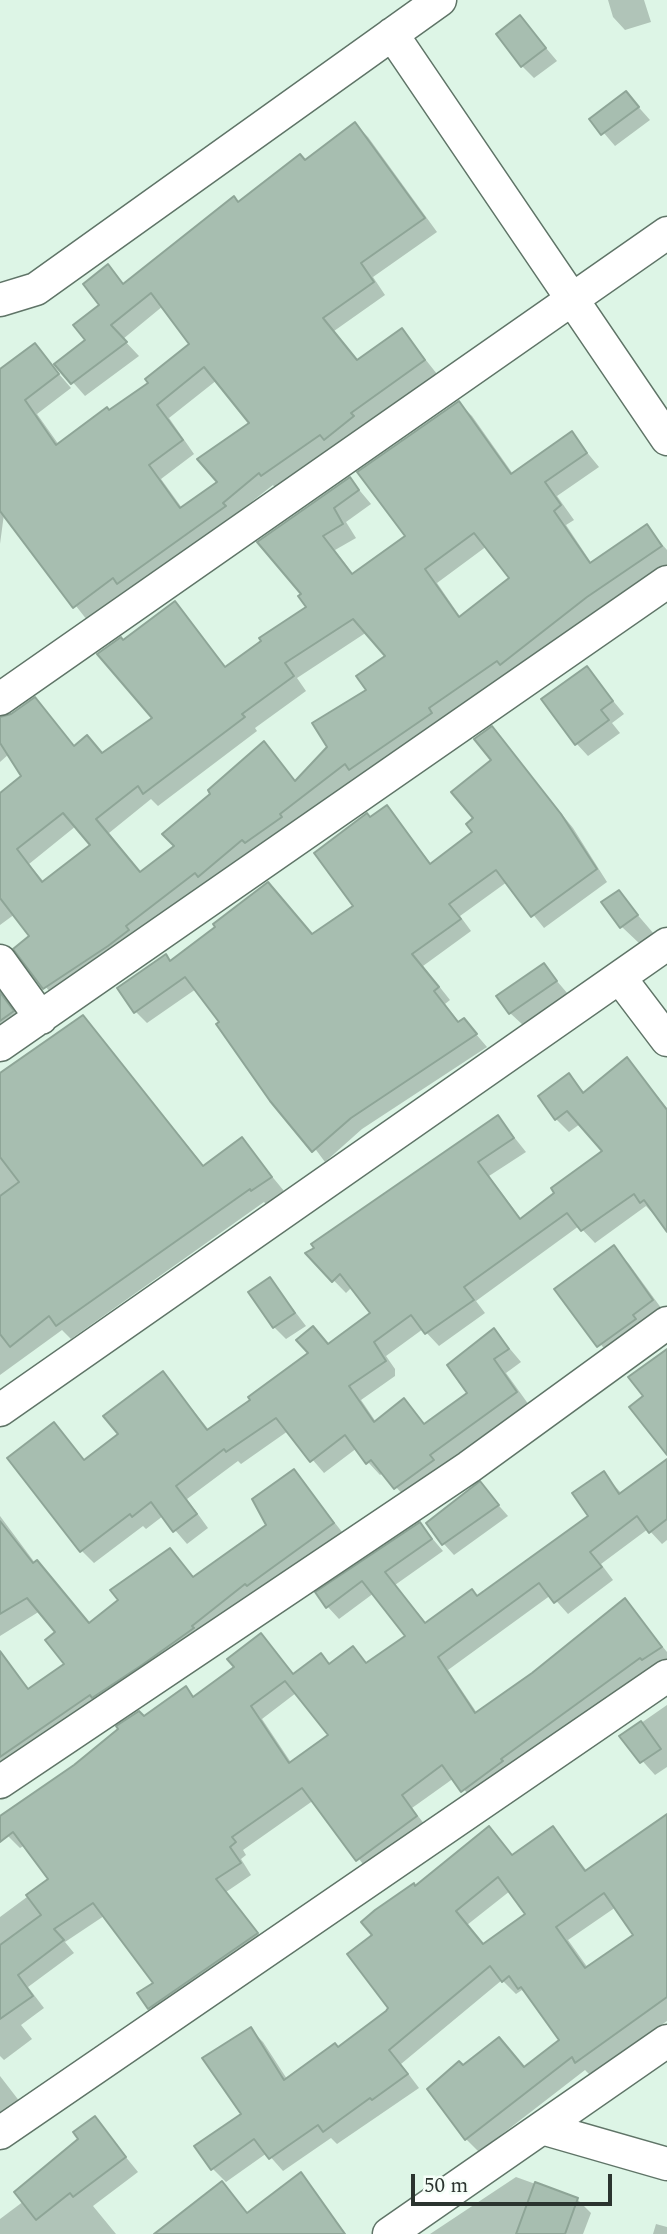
<!DOCTYPE html>
<style>
body{margin:0}
#map{position:relative;width:667px;height:2234px;overflow:hidden;background:#ddf5e6;font-family:Spectral,serif}
canvas{display:block}
.scale{position:absolute;left:411px;top:2174px;width:201px;height:32px;box-sizing:border-box;border:4px solid #2b342f;border-top:0;padding-left:9px;font-size:21px;line-height:24px;white-space:nowrap;color:#2b342f;-webkit-text-stroke:5px #f5fef8;paint-order:stroke}
</style>
<div id="map">
<canvas width="667" height="2234"></canvas>
<div class="scale">50 m</div>
</div>
<script>
const ctx = document.querySelector('canvas').getContext('2d');
ctx.lineJoin = 'round';
function fillPath(path, color) { ctx.fillStyle = color; ctx.fill(path, 'evenodd'); }
function stroke(path, color, width, dash) { ctx.strokeStyle = color; ctx.lineWidth = width; ctx.lineCap = dash ? 'butt' : 'round'; ctx.setLineDash(dash || []); ctx.stroke(path); }
fillPath(new Path2D(`
 M608 0H644L651 22 625 30 613 17Z
 M520 17 557 61 534 78 522 66Z
 M626 93 650 120 615 146 592 119Z
 M355 124 368 137 437 232 373 277 385 295 334 331 358 361 402 330 437 374 363 426 366 430 275 488 273 485 132 596 126 590 87 620 4 514 0 544V369L35 346 71 388 37 414 59 445 109 412 150 383 191 344 163 306 123 339 139 356 85 396 57 364 87 340 102 305 108 267 125 285ZM217 380 251 424 220 483 182 508 161 479 194 454 169 418Z
 M459 403 472 416 513 474 572 434 599 467 557 496 574 520 566 525 592 564 647 527 667 550V565L364 783 358 777 58 1002 15 949 32 937 15 914 0 925V796L24 777 9 754 0 762V718L11 716 35 699 75 747 103 754 155 719 123 642 175 604 227 668 309 607 303 594 260 542 350 479 371 504 346 522 356 538 335 550 354 575 407 536ZM487 546 511 579 461 618 437 583ZM367 632 388 657 329 748 296 782 264 743 213 794 176 846 141 873 109 833 151 799 158 806 257 731 255 728 306 691 297 678ZM76 826 92 846 44 882 29 864Z
 M586 668 624 714 612 723 620 733 588 756 576 743Z
 M492 728 573 828 607 882 544 928 507 882 460 916 471 931 423 966 450 1000 445 1004 460 1023 464 1020 487 1047 362 1129 325 1162 196 989 147 1023 135 1011 171 962 313 936 355 907 371 819 387 807 432 865 475 833V818L494 760Z
 M618 892 654 934 640 944 622 927Z
 M544 966 568 994 523 1025 510 1013Z
 M0 990 26 1026 0 1045Z
 M83 1017 205 1167 242 1140 284 1191 266 1204 264 1202 71 1339 62 1330 0 1375V1073Z
 M627 1059 667 1108V1229L646 1206 595 1243 579 1226 476 1301 485 1313 439 1346 423 1329 386 1356 395 1369V1376L361 1400 376 1422 403 1401 425 1425 470 1393 494 1330 521 1362 506 1373 529 1405 408 1500 383 1473 380 1475 368 1462 357 1448 324 1473 288 1431 241 1464 238 1461 187 1499 208 1528 187 1544 163 1516 146 1529 143 1526 94 1563 82 1551 54 1424 85 1461 121 1434 163 1373 209 1430 253 1401 310 1353 313 1328 329 1345 372 1313 352 1287 346 1293 308 1254 498 1117 526 1152 489 1176 522 1220 605 1152 580 1124 569 1132 556 1119 569 1075 585 1093Z
 M614 1248 629 1264 667 1316 615 1362 556 1289Z
 M270 1279 306 1326 286 1339 274 1327Z
 M667 1461V1540L662 1544 648 1529 601 1564 613 1580 568 1614 551 1595 448 1670 477 1713 533 1674 625 1600 667 1652V1663L475 1802 454 1778 412 1808 428 1829 369 1872 314 1800 243 1850 246 1855 241 1859 251 1875 226 1892 268 1946 162 2020 140 1994 156 1983 104 1916 65 1942 74 1953 28 1987 44 2008 21 2025 32 2039 4 2060 0 2056V1917L50 1880 25 1845 20 1848 8 1836 0 1824V1818L185 1689 195 1698 236 1668 261 1635 295 1675 321 1655 331 1665 353 1648 368 1664 407 1636 374 1593 339 1619 327 1606 420 1524 443 1551 395 1585 427 1624 478 1597 590 1516 603 1473 622 1494ZM296 1693 330 1735 292 1764 262 1719Z
 M294 1471 346 1537 0 1779V1673L10 1666 30 1690 66 1664 57 1632 40 1611 0 1636V1516L35 1563 50 1575 90 1624 120 1600 170 1551 195 1578 269 1525Z
 M480 1484 508 1516 454 1555 444 1544Z
 M667 1705V1767L655 1775 621 1737Z
 M667 1817V2021L590 2075 585 2070 479 2152 466 2139 464 2067 499 2039 526 2068 561 2040 533 2001 522 1990 516 1994 502 1980 401 2064 419 2088 337 2144 331 2138 283 2171 267 2153 226 2182 212 2168 243 2114 250 2029 263 2042 287 2079 338 2049 390 2008 374 1935 416 1888 489 1829 513 1856 553 1828 587 1871ZM510 1891 527 1915 484 1945 467 1925ZM616 1907 636 1935 588 1968 568 1940Z
 M0 2076 27 2111 0 2130Z
 M95 2119 138 2172 93 2206 116 2234H0V2219L24 2201 81 2139Z
 M301 2175 346 2234H158L222 2183 248 2215Z
 M516 2177 577 2199 591 2213 583 2234H430Z
 M656 2224 667 2227V2234H653Z`), '#0003');
const building = new Path2D(`
 M520 15 546 48 521 67 496 34Z
 M626 91 639 107 601 135 589 119Z
 M355 122 425 218 361 263 374 282 323 318 357 360 402 328 425 360 351 413 354 416 324 440 320 435 261 476 259 473 223 503 226 506 117 584 113 578 73 608 0 511V369L35 343 59 374 25 400 56 445 107 407 109 410 148 383 145 379 189 344 151 293 111 325 127 342 71 384 54 364 85 340 73 325 99 305 83 284 108 264 123 284 234 196 238 202 300 154 305 160ZM204 367 249 423 197 459 217 482 180 508 149 465 183 440 157 405Z
 M459 401 511 474 572 431 587 453 545 482 561 505 554 511 590 563 647 524 662 546 587 597 500 665 497 661 429 708 432 713 349 770 345 764 280 814 282 817 245 843 242 840 198 877 195 873 126 926 129 930 108 946 43 989 13 949 29 936 0 898V793L21 776 0 743V717L11 714 35 697 74 746 87 735 102 753 152 718 97 654 121 637 123 640 175 601 225 667 261 641 259 638 306 607 298 596 301 594 257 542 350 477 359 490 334 508 343 524 323 536 352 574 405 536 357 472ZM474 533 509 578 459 617 425 569ZM353 619 385 656 356 676 366 690 312 723 327 747 295 781 264 741 208 790 210 794 162 834 174 846 140 872 96 819 138 786 143 794 245 717 242 714 294 676 285 663ZM63 813 90 845 42 882 17 849Z
 M587 666 613 701 601 710 609 720 575 745 541 699Z
 M492 726 561 814 597 869 531 917 496 870 449 904 461 919 412 954 439 987 434 991 458 1022 464 1018 477 1034 351 1118 312 1152 270 1101 216 1024 219 1022 185 977 134 1013 117 988 166 954 170 961 215 927 213 924 268 882 312 934 353 906 314 853 367 813 370 817 387 805 430 864 472 832 466 824 473 818 451 792 491 760 474 739Z
 M619 890 638 915 620 928 601 902Z
 M544 963 557 981 509 1014 496 996Z
 M0 992 14 1011 0 1021Z
 M83 1015 203 1166 242 1137 272 1177 251 1191 250 1189 56 1326 49 1316 10 1347 0 1334V1196L19 1182 0 1157V1073Z
 M627 1057 667 1110V1232L644 1200 640 1203 634 1194 581 1231 567 1213 464 1287 474 1300 425 1334 411 1315 374 1342 386 1361 349 1386 374 1422 404 1398 424 1424 467 1393 447 1365 494 1328 509 1349 494 1359 517 1392 430 1455 434 1460 394 1489 371 1460 366 1464 345 1435 310 1462 276 1418 226 1452 224 1449 176 1486 197 1514 173 1532 151 1502 132 1517 130 1514 80 1552 7 1458 54 1422 84 1460 118 1434 103 1416 163 1371 207 1430 250 1400 248 1397 308 1353 296 1340 313 1326 328 1344 370 1313 340 1274 332 1282 305 1253 314 1248 311 1244 498 1115 514 1138 478 1162 520 1219 554 1193 551 1188 602 1151 567 1111 555 1120 538 1096 569 1073 583 1093Z
 M614 1245 653 1300 633 1315 636 1319 597 1347 554 1289Z
 M270 1277 295 1313 273 1328 248 1292Z
 M667 1349V1455L629 1407 643 1396 628 1377Z
 M667 1459V1519L649 1533 637 1516 590 1552 602 1567 554 1603 539 1583 438 1657 475 1713 532 1673 625 1598 662 1647 642 1660 640 1658 501 1759 503 1761 461 1792 442 1765 402 1795 417 1816 356 1861 302 1788 232 1837 236 1842 230 1847 241 1863 216 1879 258 1933 148 2009 137 1993 153 1983 93 1903 54 1929 64 1940 18 1975 33 1996 0 2019V1945L41 1915 26 1895 48 1879 13 1832 0 1842V1816L74 1765 118 1729 116 1726 139 1711 144 1716 186 1686 193 1697 234 1667 227 1659 261 1633 293 1674 321 1653 329 1664 353 1646 366 1663 405 1636 362 1581 326 1608 315 1592 420 1522 432 1539 385 1572 425 1623 472 1589 477 1596 588 1516 572 1493 604 1471 619 1494ZM285 1681 328 1735 289 1763 251 1706Z
 M294 1469 334 1523 247 1586 245 1584 192 1626 194 1628 142 1665 92 1698 90 1695 0 1757V1651L28 1689 64 1664 45 1640 55 1632 27 1598 0 1614V1521L33 1563 37 1560 89 1623 118 1600 110 1590 170 1548 193 1577 266 1525 252 1499Z
 M480 1481 499 1505 442 1545 426 1523Z
 M641 1721 661 1749 640 1763 619 1736Z
 M667 1814V1997L575 2063 572 2057 465 2140 427 2089 459 2061 463 2065 499 2037 524 2067 559 2040 521 1987 518 1989 509 1976 502 1982 490 1966 389 2050 408 2074 372 2100 370 2098 323 2132 318 2125 269 2159 254 2139 211 2170 194 2146 241 2114 202 2058 251 2027 284 2080 335 2043 338 2047 386 2011 388 2008 347 1954 372 1935 361 1922 375 1910 414 1883 415 1886 489 1826 512 1855 553 1826 585 1871ZM498 1877 525 1914 483 1944 456 1911ZM604 1893 633 1935 585 1968 556 1927Z
 M95 2116 126 2157 73 2197 70 2193 36 2220 14 2192 78 2139 73 2132Z
 M301 2172 345 2234H154L222 2181 247 2213Z
 M535 2182 578 2198 565 2234H516Z`);
fillPath(building, '#a7beb0');
stroke(building, '#8ea597', 2);
const minor = new Path2D(`
 M392 34 667 439
 M0 300 36 289 440 0
 M0 699 667 233
 M0 961 41 1018
 M620 978 667 1040
 M0 1045 667 582
 M0 1410 667 944
 M0 1782 469 1467 667 1323
 M542 2128 667 2164
 M0 2133 667 1676
 M389 2234 667 2041`);
stroke(minor, '#5f7467', 35);
stroke(minor, '#fff', 32);
</script>
